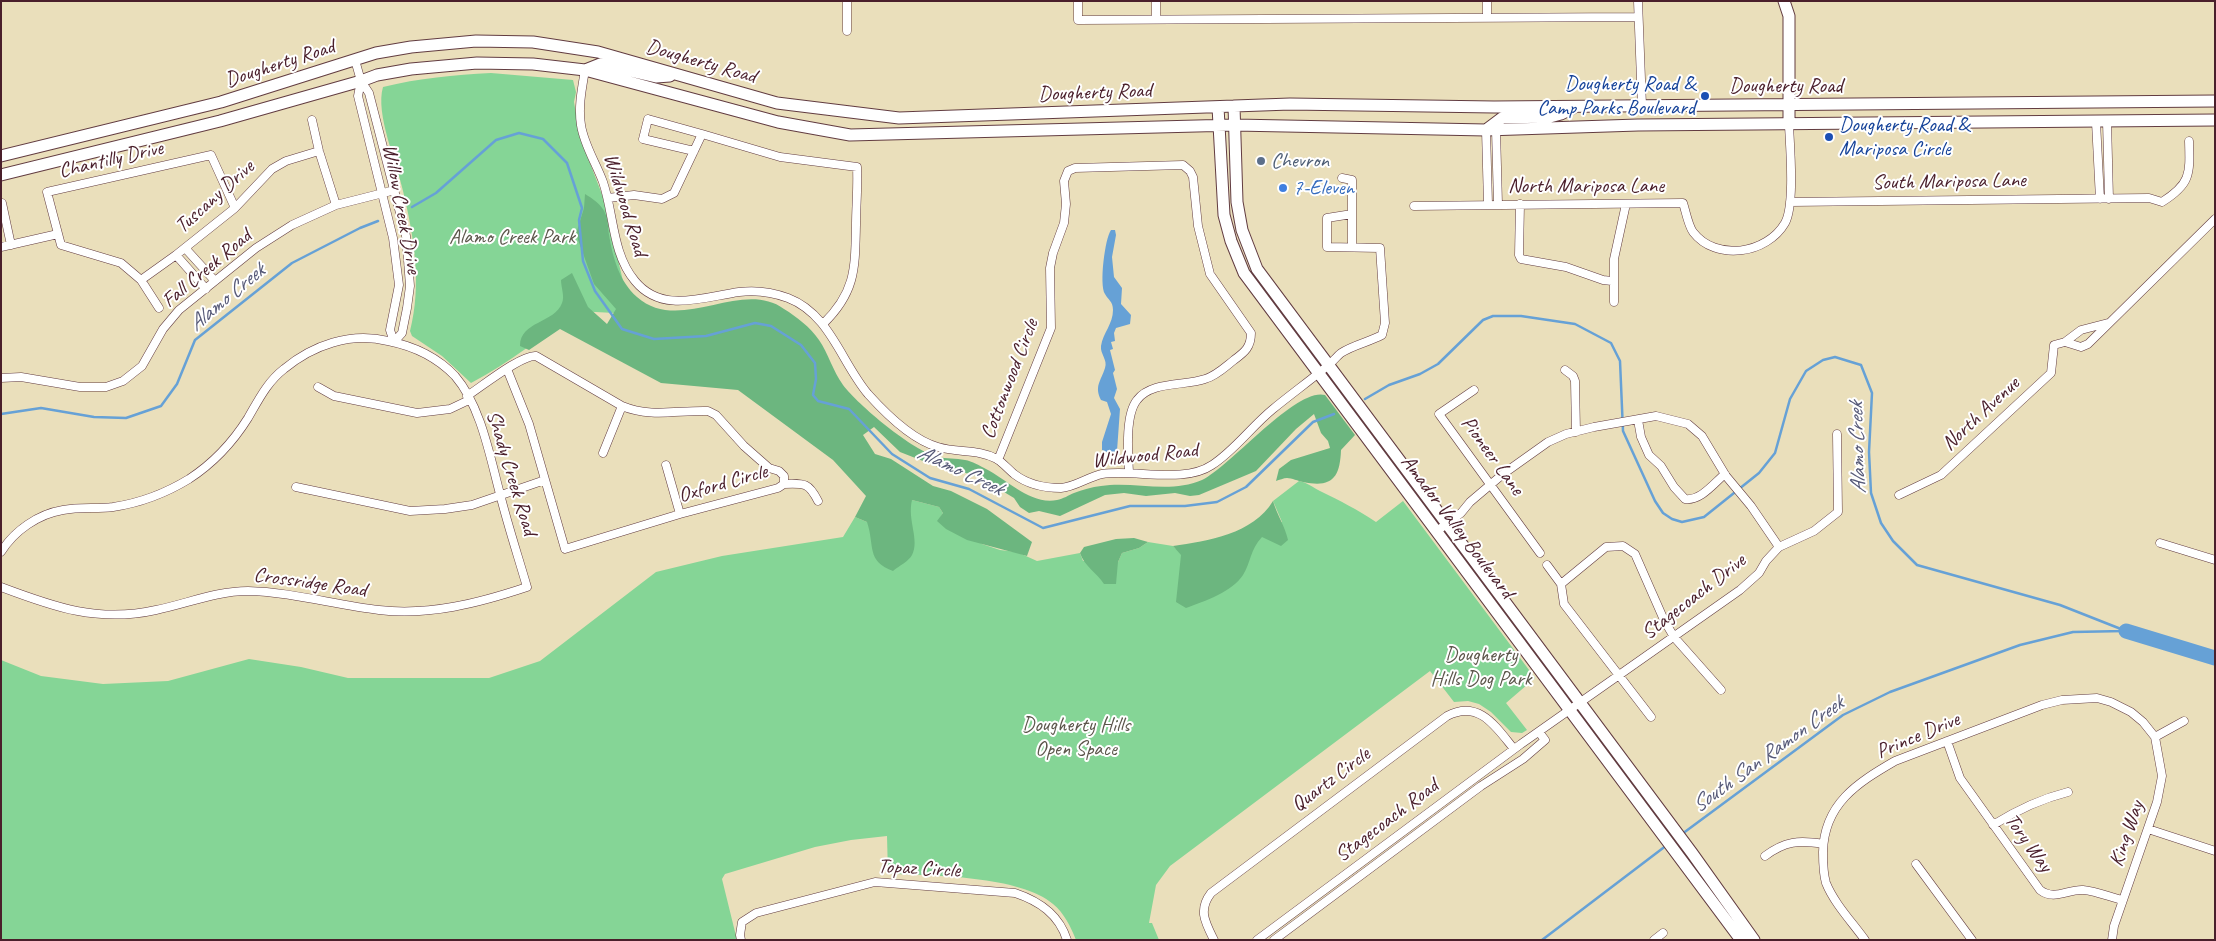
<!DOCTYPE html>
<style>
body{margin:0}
#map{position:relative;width:2216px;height:941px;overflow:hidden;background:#eadfbb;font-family:Caveat,sans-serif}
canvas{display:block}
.frame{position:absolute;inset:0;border:2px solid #4a1f2b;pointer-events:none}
</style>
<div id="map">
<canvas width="2216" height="941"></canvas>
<div class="frame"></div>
</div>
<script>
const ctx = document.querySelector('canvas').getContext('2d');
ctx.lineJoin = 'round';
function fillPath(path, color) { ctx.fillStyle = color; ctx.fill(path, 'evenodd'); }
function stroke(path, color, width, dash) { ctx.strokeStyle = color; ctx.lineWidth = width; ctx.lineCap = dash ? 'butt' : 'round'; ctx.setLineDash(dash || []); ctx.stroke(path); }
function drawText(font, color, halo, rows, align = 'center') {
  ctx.font = font + ' Caveat,sans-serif'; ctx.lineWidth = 4; ctx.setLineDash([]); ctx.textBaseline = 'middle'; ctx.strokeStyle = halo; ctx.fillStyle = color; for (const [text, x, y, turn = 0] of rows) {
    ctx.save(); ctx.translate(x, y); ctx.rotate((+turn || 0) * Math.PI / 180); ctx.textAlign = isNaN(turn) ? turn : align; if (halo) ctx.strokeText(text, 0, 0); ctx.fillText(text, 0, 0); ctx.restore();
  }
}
fillPath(new Path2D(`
 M491 73 573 80 576 92 574 102 580 137 603 197 623 281 634 314 576 311C542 337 509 363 471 383L442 356 412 336 410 331C422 285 414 236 403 191 397 163 375 114 383 87 419 78 454 75 491 73Z
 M1299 481C1308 483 1312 487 1320 491 1341 501 1356 509 1376 522L1403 501 1535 678 1506 703 1527 730 1522 733 1511 732 1491 712 1479 704 1468 701 1454 702 1430 671 1170 866 1156 885 1149 923H1152L1159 940H1076C1071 927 1064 913 1053 904 1021 876 931 875 888 874L887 836 851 840 815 847 725 874 722 879 737 940H1V660L41 676 103 684 168 681 249 659 301 667 348 678H489L540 661 656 572 722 556 843 537 855 517 867 522 912 500 939 507 943 513 940 518 982 544 1000 550 1017 552 1037 561 1080 553 1083 561 1118 562 1122 553 1139 548 1148 542 1173 546 1176 549 1282 522 1273 501Z`), '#85d596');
fillPath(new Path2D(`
 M585 194C592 198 602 205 605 213 608 219 608 228 609 235 613 258 619 281 637 297 680 335 741 278 784 309 797 317 810 327 819 340 828 353 833 371 843 385 858 405 913 451 938 457 946 459 956 458 965 460 972 461 980 466 986 469 1008 480 1030 505 1057 500 1063 499 1069 495 1074 493 1082 490 1092 487 1101 486 1134 481 1170 494 1202 480 1231 466 1296 387 1325 395L1355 435 1341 450C1340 478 1332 488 1303 482 1298 481 1292 478 1287 478 1284 478 1279 480 1276 481L1279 469 1291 460 1330 448 1328 441 1321 433 1314 414 1296 429 1256 471 1199 495 1190 496 1175 493 1146 496 1124 493 1105 495 1060 516 1039 511 1029 513 1020 507 1014 498 979 477 959 471 946 470 900 452 874 427 863 435 875 454 891 459 933 486 951 491 987 509 1032 542 1027 556 967 540 946 529 937 521 943 513 939 507 912 500C907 520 920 540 912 555 909 561 899 566 893 571 866 561 875 546 867 522L855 517 866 496 833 460 738 390 661 383 560 329 529 350 520 346C520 321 555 323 562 303 565 297 561 287 561 280L572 273 588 307 607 324 616 309 594 284 576 234 584 208Z
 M1273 501C1277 515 1285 526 1288 540L1281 546 1262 537C1250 550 1251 562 1243 575 1232 592 1205 601 1186 608L1176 602 1181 555 1173 546C1208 541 1253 534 1273 501Z
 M1134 538 1148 542 1139 548 1122 553 1118 562 1116 584H1104C1097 573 1084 566 1080 553L1084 547 1116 539Z`), '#6cb67f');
fillPath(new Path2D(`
 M1111 230H1115L1116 235 1112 257 1114 277 1122 288 1121 304 1131 315 1130 324 1116 328 1114 333 1115 341 1111 342 1113 349 1110 350 1115 370 1113 373 1117 389 1114 398 1120 409 1117 451 1109 453 1102 450V442L1111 414 1107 402 1101 400C1094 386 1101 381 1105 368 1108 360 1100 354 1101 346 1103 333 1113 324 1113 310 1113 301 1108 300 1105 294 1099 285 1105 238 1111 230Z`), '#66a1d6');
stroke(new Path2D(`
 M412 207 436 193 496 140 519 133 543 139 567 163 582 208 579 220 583 261 595 291 622 329 654 339 706 336 755 323 771 326 801 345 815 363 816 379 813 395 818 401 849 409 892 454 930 478 969 489 1043 528 1130 506H1185L1217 502 1246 487 1313 422 1334 414
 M1365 399 1389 385 1420 374 1438 364 1483 320 1493 316H1521L1575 324 1611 343 1620 361 1623 431 1655 501 1663 513 1672 519 1682 522 1704 517 1759 473 1775 453 1790 399 1806 371 1823 360 1835 357 1861 365 1872 393 1869 452 1871 493 1881 523 1893 541 1917 565 2060 605 2126 631
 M1 414 41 408 94 417 126 418 161 406 177 384 195 340 292 263 360 228 378 221
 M1682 834 1843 715 1890 692 2020 645 2073 632 2124 631
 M1542 940 1667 845`), '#66a1d6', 2.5);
stroke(new Path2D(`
 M2126 631 2215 658`), '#66a1d6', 15);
const street = new Path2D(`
 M1078 1V20L1638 17
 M1156 1V19
 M1487 1V18
 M1638 1 1642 106
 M847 31V1
 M355 60 361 81 369 93 406 236 408 260 410 286 407 308 402 333 394 342 390 330 399 285 393 238 358 96 361 81
 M585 70C582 88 578 107 581 125 584 145 596 163 603 182 614 214 612 254 635 281 662 314 703 297 739 292 755 290 772 292 788 298 830 314 841 362 868 394 886 414 912 440 938 447 958 453 979 449 997 459 1003 463 1008 469 1014 474 1027 484 1044 488 1061 488 1075 487 1088 477 1102 474 1135 469 1184 484 1212 465 1234 451 1252 426 1273 409 1290 395 1308 382 1325 368 1331 364 1336 357 1341 353 1353 345 1369 342 1382 335L1385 323 1380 248 1327 247V218L1352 214
 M312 120 319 151 336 205
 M2107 121 2109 199
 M2096 122 2100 199
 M1486 130 1488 204
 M1496 130 1498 204
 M694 151 643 139 648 119 702 134
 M1342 178 1352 180V246
 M608 198 634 195 662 199 674 193 702 134 780 157 857 167C858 187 856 206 856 225 855 268 856 292 823 324
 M1790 202 2149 198 2162 202C2191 184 2190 174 2189 141
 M2 203 11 245
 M1520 204 1519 255 1521 259 1566 267 1603 280 1612 281
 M1414 206 1683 203C1686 212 1688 225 1693 232 1716 262 1767 254 1785 223 1795 205 1790 147 1789 125
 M1 247 58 234
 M185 248 215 281
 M176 255 206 289
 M141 280 176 255 235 208 272 169 286 161 319 151
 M1614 302V259L1626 204
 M159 308 141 280 121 263 61 245 47 192 211 155 235 208
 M2065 342 2081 347 2088 344 2215 219
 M1565 370 1573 376 1575 381 1576 432
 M1 378 21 377 80 387H106L123 381 142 366 163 329 179 310 256 248 292 225 336 205 395 190
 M318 387 334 396 417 413 450 409 469 400
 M1474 390 1439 414 1540 553
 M467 396C481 387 522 354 536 356L622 406C651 418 678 410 708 411L716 415 744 446 769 468 779 471 784 476V484L778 488 680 514 565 549 529 424 507 369
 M1638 420 1641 437 1649 455 1661 466 1674 487 1685 499C1701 501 1714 483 1725 474
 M603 453 622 406
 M998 460 1051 328 1050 268 1053 253 1064 223 1066 204 1064 181 1068 171 1075 168 1183 165 1190 171 1193 177 1198 226 1210 274 1251 333C1251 347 1245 352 1234 360 1225 367 1216 376 1205 379 1185 386 1151 381 1137 400 1125 415 1128 453 1129 472
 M666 465 680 514
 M784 484C805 483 809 483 818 501
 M296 487 410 511 445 509 472 505 545 480
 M1899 495 1941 475 2051 373 2054 345 2065 342 2081 330 2108 323
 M1437 531 1461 513 1470 502 1503 474 1548 442 1566 434 1594 427 1656 416 1688 424 1702 436 1726 476 1751 506 1779 547
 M2160 543 2215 560
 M1 552C14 531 38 514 63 510 80 507 97 509 113 507 140 503 166 493 189 479 212 464 233 442 248 418 258 401 267 382 284 369 313 345 350 332 388 341 413 346 437 357 455 376 481 406 490 457 500 494 508 526 518 556 527 587 479 603 429 616 379 610 335 605 292 592 248 591 216 591 186 604 156 610 98 623 54 607 1 587
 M1547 565 1561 584
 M1651 717 1564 604 1561 584 1606 547 1623 546 1635 554 1664 620 1674 637 1721 690
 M2155 737 2184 721
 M1947 741 1960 778 2040 890C2054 901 2068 889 2083 890 2096 891 2110 897 2122 900
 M1993 825C2017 810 2040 799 2068 792
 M2148 829 2215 851
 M1765 856C1785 841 1799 840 1823 844
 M1916 864 1972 940
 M741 940 740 935 742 922 756 913 875 882 1015 893C1039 901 1059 914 1067 940
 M1214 940C1205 922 1198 910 1211 893L1447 716C1479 699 1496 727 1514 749
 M1257 940 1521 744 1740 590 1759 573 1766 561 1779 547 1814 531 1838 512 1837 434
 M1274 940 1481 786 1523 759 1545 740 1539 732
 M1654 940 1663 933
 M1865 940C1852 922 1834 903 1826 883 1823 873 1823 862 1823 852 1824 804 1857 783 1895 761L2042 705 2062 700 2097 698 2111 702 2131 712 2143 722 2155 737 2162 776 2157 802 2114 926 2112 940`);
const secondary = new Path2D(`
 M1784 1 1789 16V125
 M585 70 600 64 656 77 670 76
 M1234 106 1237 202 1242 230 1257 269 1692 853 1754 940
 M1218 107 1224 215 1231 241 1244 273 1741 940
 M1486 130 1502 118 1550 117 1561 114 1573 108
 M1 156 221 102 376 53 411 47 476 41 533 42 598 52 777 103 899 118 1290 104 1494 107 2215 101
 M1 175 220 121 361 81 377 75 411 69 477 63 533 64 585 70 778 122 850 135 1235 125 1486 130 1638 125 2215 120`);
stroke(street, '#623c41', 9);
stroke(secondary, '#623c41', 13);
stroke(street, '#fff', 8);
stroke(secondary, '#fff', 11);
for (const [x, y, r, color] of [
 [1705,96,5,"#1a4fb4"],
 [1829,137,5,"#1a4fb4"],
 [1261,161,5,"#5c6f8a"],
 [1283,188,5,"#3f7fe0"]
]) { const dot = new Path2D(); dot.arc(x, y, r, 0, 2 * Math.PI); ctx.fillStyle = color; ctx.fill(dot); stroke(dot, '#fff', 2); }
drawText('21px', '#4a1f2b', '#fff', [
 ["Dougherty Road",701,62,16],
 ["Dougherty Road",280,64,-18],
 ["Dougherty Road",1786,86],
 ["Dougherty Road",1095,93,-2],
 ["Chantilly Drive",111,160,-13],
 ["South Mariposa Lane",1949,182,-1],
 ["North Mariposa Lane",1586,186],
 ["Tuscany Drive",215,197,-42],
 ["Wildwood Road",625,205,73],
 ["Willow Creek Drive",401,209,79],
 ["Fall Creek Road",207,269,-40],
 ["Cottonwood Circle",1010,379,-69],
 ["North Avenue",1981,414,-43],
 ["Wildwood Road",1145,456,-6],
 ["Pioneer Lane",1492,456,54],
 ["Shady Creek Road",511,473,73],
 ["Oxford Circle",723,484,-16],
 ["Amador Valley Boulevard",1457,527,53],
 ["Crossridge Road",310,583,8],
 ["Stagecoach Drive",1694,597,-38],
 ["Prince Drive",1918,736,-23],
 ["Quartz Circle",1331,780,-37],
 ["Stagecoach Road",1387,821,-37],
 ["King Way",2127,834,-71],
 ["Tory Way",2028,843,54],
 ["Topaz Circle",919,869,3]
]);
drawText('21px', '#164399', '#fff', [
 ["Dougherty Road &",1695,84],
 ["Camp Parks Boulevard",1695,108],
 ["Dougherty Road &",1839,125,"left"],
 ["Mariposa Circle",1839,149,"left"]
], 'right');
drawText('21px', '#4e5e75', '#fff', [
 ["Chevron",1271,161]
], 'left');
drawText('21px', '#366cbe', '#fff', [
 ["7-Eleven",1293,188]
], 'left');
drawText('21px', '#5c564b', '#fff', [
 ["Alamo Creek Park",512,237],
 ["Dougherty",1481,655],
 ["Hills Dog Park",1481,679],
 ["Dougherty Hills",1076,725],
 ["Open Space",1076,749]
]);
drawText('italic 22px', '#575a78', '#fff', [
 ["Alamo Creek",227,298,-40],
 ["Alamo Creek",1858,448,-92],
 ["Alamo Creek",960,471,25],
 ["South San Ramon Creek",1768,755,-36]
]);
</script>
